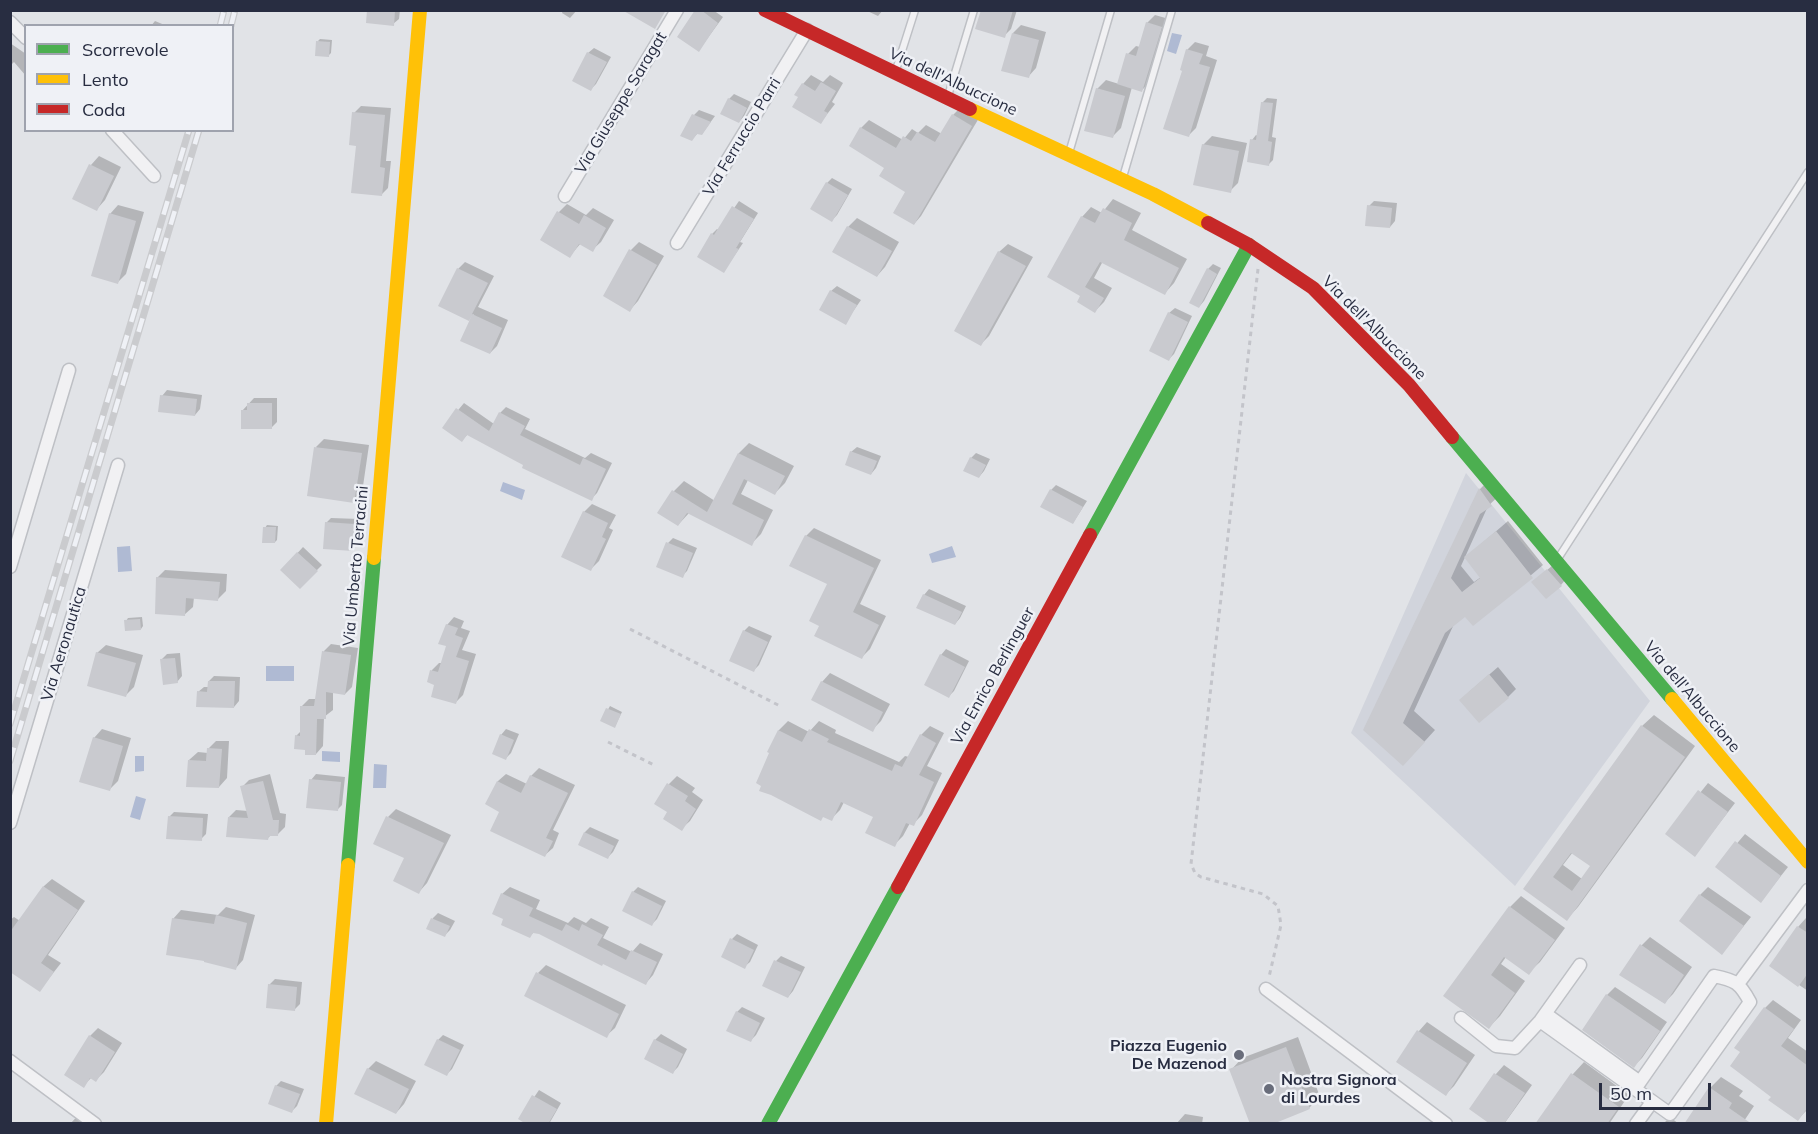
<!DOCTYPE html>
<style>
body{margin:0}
#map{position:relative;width:1818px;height:1134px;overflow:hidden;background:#e1e3e7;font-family:Mulish,sans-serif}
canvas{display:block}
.frame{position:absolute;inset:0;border:12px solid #282d41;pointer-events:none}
.legend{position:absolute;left:24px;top:24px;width:210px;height:108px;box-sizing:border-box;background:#eff1f6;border:2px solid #9fa3ae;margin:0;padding:8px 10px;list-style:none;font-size:18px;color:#282d41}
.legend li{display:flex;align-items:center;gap:12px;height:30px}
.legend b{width:30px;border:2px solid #9fa3ae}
.scale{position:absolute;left:1599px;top:1083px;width:112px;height:27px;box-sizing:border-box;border:3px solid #282d41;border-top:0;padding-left:8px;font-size:18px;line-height:21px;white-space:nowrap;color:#282d41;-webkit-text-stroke:4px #eff1f6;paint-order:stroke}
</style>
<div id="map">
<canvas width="1818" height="1134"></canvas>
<div class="frame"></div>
<ul class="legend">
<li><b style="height:8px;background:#4caf50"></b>Scorrevole</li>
<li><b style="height:8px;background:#ffc107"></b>Lento</li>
<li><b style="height:8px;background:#c62828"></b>Coda</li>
</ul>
<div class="scale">50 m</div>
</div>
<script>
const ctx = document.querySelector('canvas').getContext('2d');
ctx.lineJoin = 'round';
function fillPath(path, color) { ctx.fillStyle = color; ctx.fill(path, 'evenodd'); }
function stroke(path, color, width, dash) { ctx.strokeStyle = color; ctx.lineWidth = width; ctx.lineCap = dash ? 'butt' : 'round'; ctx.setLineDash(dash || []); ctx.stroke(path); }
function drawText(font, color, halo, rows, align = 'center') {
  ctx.font = font + ' Mulish,sans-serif'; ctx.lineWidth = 5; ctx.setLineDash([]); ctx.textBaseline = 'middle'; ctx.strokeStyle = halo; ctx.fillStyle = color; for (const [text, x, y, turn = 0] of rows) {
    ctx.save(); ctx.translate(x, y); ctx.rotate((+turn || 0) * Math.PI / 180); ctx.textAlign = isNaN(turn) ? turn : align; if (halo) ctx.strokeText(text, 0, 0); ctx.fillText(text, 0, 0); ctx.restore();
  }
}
fillPath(new Path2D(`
 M1466 473 1650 701 1515 886 1351 733Z`), '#d1d4dc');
fillPath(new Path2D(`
 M1172 33 1182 35 1176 54 1167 51Z
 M503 482 525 490 522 500 500 491Z
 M130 546 132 571 118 572 117 547Z
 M952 546 956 557 932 563 929 554Z
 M266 666H294V681H266Z
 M322 751 340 752V762L322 761Z
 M135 756H144V771L135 772Z
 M374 764 387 765 386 788H373Z
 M136 796 146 799 140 820 130 817Z`), '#afbad3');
fillPath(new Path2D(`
 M369 10H400L399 19 393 24Z
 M563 10H577L570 18 562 13Z
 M697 10H713L723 17 699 50Z
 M865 10H883L878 16Z
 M985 10H1017L1011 29 1004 36Z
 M1155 15 1169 19 1150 82 1142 90 1132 87 1121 128 1112 137 1097 89 1106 80 1119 84 1128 54 1136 46 1140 47 1147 23Z
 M155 21 167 26H151Z
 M1021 25 1046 32 1036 68 1028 77 1013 33Z
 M320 39 332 40 331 53 329 55 318 41Z
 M1195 42 1209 46 1206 56 1217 60 1196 128 1189 135 1184 70 1187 50Z
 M10 43 26 54V76L14 62 10 66Z
 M594 48 611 57 596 84 591 89 588 53Z
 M811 75 823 82 830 75 843 83 832 102 835 104 821 122 800 97 803 84Z
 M734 94 751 102 744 116 739 122 729 99Z
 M1267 98 1277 99 1272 137 1276 138 1273 160 1269 164 1252 140 1256 135 1258 136 1262 103Z
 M361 106 391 108 386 161H391L388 188 381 195 357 145 354 113Z
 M961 107 979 118 921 216 914 224 907 192 886 167 851 146 861 128 869 120 903 140 912 129 918 133 926 125 942 134 953 115Z
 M699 110 715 116 702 134H697L692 139 694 115Z
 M1212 136 1247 143 1238 183 1230 191 1203 145Z
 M99 156 121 167 105 200 97 209 74 198 91 165Z
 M832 178 852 189 837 215 832 220 827 183Z
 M1113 199 1141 213 1132 230 1187 259 1174 283 1165 293 1103 261 1094 278 1112 288 1104 302 1095 311 1082 296V217L1091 207 1102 213Z
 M739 201 758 213 740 242 743 243 724 271 712 234 717 229 719 230Z
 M1374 201 1397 203 1395 221 1390 227 1369 206Z
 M567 204 586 215 593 208 614 220 601 242 592 250 581 243 570 256 542 240 559 212Z
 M118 205 144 212 126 274 118 282 110 214Z
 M857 218 899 242 885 267 877 276 834 252 848 227Z
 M639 242 664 256 638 301 630 310 631 250Z
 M1008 244 1033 257 989 336 981 344 999 252Z
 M465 262 494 276 478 307 508 320 497 346 490 353 462 340 474 314 468 319 440 305 458 269Z
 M1213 264 1221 268 1204 301 1199 307 1208 269Z
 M837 286 861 300 845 323 831 291Z
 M1175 308 1192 316 1174 354 1169 359V313Z
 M167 390 202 395 200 409 195 415 162 396Z
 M254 398H277V422L271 428 242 411Z
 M464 403 494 424 500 413 506 407 530 419 525 429 585 458 591 453 612 463 597 493 591 499 468 434 462 440 444 427Z
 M324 439 369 445 362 493 354 501 316 447Z
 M749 443 794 466 785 483 775 493 748 480 741 494 773 510 761 534 751 544 689 513 678 525 674 491 684 481 715 501 739 453Z
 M857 447 881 456 876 468 871 474 851 452Z
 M976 453 990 459 984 471 979 477 971 458Z
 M1491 478 1502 493 1488 506 1461 566 1474 582 1481 577 1466 557 1508 521 1543 565 1473 624 1465 615 1454 624 1414 711 1435 730 1414 753 1365 730 1480 489Z
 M1056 485 1087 501 1073 523 1051 490Z
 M592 504 616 515 609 528 613 530 599 561 591 569 584 512Z
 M331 518 359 519 357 544 352 549 326 523Z
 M267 525 278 526 277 540 275 542 265 528Z
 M814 528 881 560 860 604 886 616 870 649 862 657 821 625 829 584 806 536Z
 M673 538 697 548 687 571 682 576 668 543Z
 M303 547 322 565 300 587 282 570Z
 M1553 565 1566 579 1561 585 1539 577Z
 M165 570 227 574 226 591 218 599 194 597 193 607 184 615 157 578Z
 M929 589 966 606 960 618 955 624 924 595Z
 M142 617 143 626 141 629 126 621 128 618Z
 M454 617 464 621 461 628 470 631 462 650 476 654 463 695 456 702 436 684 428 681 432 670 439 663H442L447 645V625Z
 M749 626 772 636 759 665 754 670 744 631Z
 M331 644 358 648 352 687 345 694 333 692V710L324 717 323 746 316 754 306 748 296 736 301 731V707L309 699H316L324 651Z
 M106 645 143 655 134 687 126 695 97 653Z
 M946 649 969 661 954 691 949 696 941 655Z
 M180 653 182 676 177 682 161 660 167 654Z
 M1498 667 1516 689 1508 697 1469 692Z
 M830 673 890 704 881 721 872 730 822 682Z
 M214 676 240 677 239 701 234 707 198 692 204 687H209V681Z
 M610 706 622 712 615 726 602 720Z
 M1654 715 1695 746 1578 907 1567 919 1525 889 1642 726ZM1573 852 1592 866 1582 879 1563 865Z
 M788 721 809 732 819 721 836 730 835 733 899 762 905 756 909 757 921 735 930 726 944 733 927 766 942 773 922 815 913 824 910 823 903 836 894 845 875 816 844 802 840 810 831 819 769 752 779 730Z
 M102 729 131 738 118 781 109 790 94 738Z
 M506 729 519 734 511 753 506 758 501 735Z
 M216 741H229L227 778 219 787 189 760 198 752 208 753V749Z
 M539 768 575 785 553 830 559 833 553 848 545 855 501 811 487 804 498 781 506 774 527 784 531 776Z
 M270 774 280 813 286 814 285 827 277 835 272 834 268 838 229 817 236 810 248 811 242 787 249 780Z
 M316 774 345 777 342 805 337 810 311 780Z
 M677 776 695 788 692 792 703 800 690 821 681 829 669 812V784Z
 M1708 783 1735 803 1695 855 1667 834Z
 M396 809 451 835 427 883 419 892 388 817Z
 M174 812 208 814 206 834 201 839 169 817Z
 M590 827 619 840 613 852 608 857 580 844 585 832Z
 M1745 834 1788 867 1761 901 1717 867Z
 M52 879 85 901 48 955 61 963 40 990 10 941V920L14 917 20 921 44 886Z
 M510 887 540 900 536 909 568 923 574 917 586 923 591 918 609 927 603 938 632 952 640 943 663 954 653 975 646 983 535 931 530 936 505 918 502 894Z
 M638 887 666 901 657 919 652 924 633 892Z
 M1708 887 1751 917 1722 953 1700 895Z
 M1521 896 1565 928 1540 962 1528 973 1506 957 1501 964 1525 981 1500 1016 1489 1027 1445 995 1510 907Z
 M226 907 255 915 243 960 235 969 173 919 181 910 218 915Z
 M438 913 455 921 450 930 445 935 428 928 433 918Z
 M1806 918 1808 920V991L1771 966 1798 927Z
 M737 934 758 945 750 962 744 967 732 939Z
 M1650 937 1692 967 1673 994 1664 1003 1621 974 1642 945Z
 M781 956 805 967 793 991 788 997 776 961Z
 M546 965 626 1005 615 1028 606 1036 538 973Z
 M275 979 302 982 300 1004 295 1009 269 985Z
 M1615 987 1667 1022 1642 1058 1634 1066 1607 995Z
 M1773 1000 1801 1020 1788 1038 1808 1052V1109L1798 1119 1773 1096 1742 1052 1765 1008Z
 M742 1007 765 1018 756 1035 750 1041 737 1012Z
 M1427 1022 1475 1055 1454 1086 1446 1094 1398 1062 1419 1031Z
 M98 1028 122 1043 104 1072 96 1080 92 1077 83 1086 90 1036Z
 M661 1034 687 1049 678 1067 672 1073 646 1058 655 1040Z
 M443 1035 464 1045 452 1069 447 1074 438 1040Z
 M1298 1037 1320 1097 1309 1108 1268 1124H1246L1248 1122 1251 1123 1231 1070 1242 1058Z
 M376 1061 416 1081 404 1104 396 1113 368 1069Z
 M1584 1062 1629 1095 1609 1124H1536L1573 1074Z
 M1504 1065 1532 1085 1504 1124 1471 1109 1496 1074Z
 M1721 1077 1743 1091 1739 1096 1754 1106 1742 1124H1686L1710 1088Z
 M281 1081 304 1089 297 1106 292 1111 276 1086Z
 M539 1090 561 1103 549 1124H529L520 1118Z
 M84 1109 105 1124H70Z
 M1185 1114 1203 1117 1202 1124H1176Z
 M1670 1117 1679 1124H1663Z`), '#0003');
fillPath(new Path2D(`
 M367 10H395L394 26 366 23Z
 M622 10H666L655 29Z
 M695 10H701L718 23 699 52 677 37Z
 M981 10H1013L1005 38 975 29Z
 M1146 22 1162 27 1142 92 1117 84 1126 53 1136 56Z
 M1012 33 1039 40 1029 78 1001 71Z
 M316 41 330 42 329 57 315 56Z
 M1186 49 1203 54 1199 64 1210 67 1189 137 1163 129 1182 71 1180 70Z
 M587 52 607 62 591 91 572 81Z
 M821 82 836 91 824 111 828 113 821 124 792 107 798 97 794 95 802 83 815 91Z
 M1096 88 1125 96 1113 138 1084 131Z
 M728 98 747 108 739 123 720 114Z
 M1261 102 1273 103 1268 141 1272 142 1269 166 1247 162 1250 139 1256 140Z
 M352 112 385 115 380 167 385 168 382 196 351 193 356 146 349 145Z
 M692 114 711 122 702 135 697 134 692 141 680 136Z
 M952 114 972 126 914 225 893 213 905 192 879 176 884 168 849 146 860 127 896 148 903 136 911 141 917 132 935 142Z
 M1202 144 1239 151 1231 193 1193 185Z
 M89 164 114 176 97 211 72 199Z
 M826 182 848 195 832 222 810 209Z
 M1367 205 1392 208 1390 228 1365 226Z
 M732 206 754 219 736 248 739 249 724 273 697 257 711 233 714 235Z
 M1103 208 1132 223 1124 240 1179 268 1165 295 1100 262 1085 287 1104 298 1095 313 1077 302 1080 296 1047 277 1081 216 1095 223Z
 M557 211 579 224 584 215 606 228 593 252 579 244 570 258 540 240Z
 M109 213 136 221 118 284 91 276Z
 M847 226 892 251 877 277 832 252Z
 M629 249 657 265 630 312 603 296Z
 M998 251 1026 266 981 346 954 331Z
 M457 268 488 283 472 314 502 328 490 354 460 341 472 315 469 321 438 306Z
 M1207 268 1217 274 1199 308 1189 303Z
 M830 290 857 305 846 325 819 310Z
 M1168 312 1188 322 1169 361 1149 351Z
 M160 395 197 399 195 416 158 412Z
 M247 403H272V429H241V410H247Z
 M456 408 489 431 499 412 525 426 520 435 580 465 583 458 606 469 592 501 522 468 523 465 467 435 462 442 442 428Z
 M314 447 362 453 354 503 307 496Z
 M850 451 877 461 871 475 845 465Z
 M738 453 785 476 775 495 744 479 732 504 764 520 752 546 687 513 678 526 657 513 672 490 707 512Z
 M970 457 986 465 979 478 963 471Z
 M1479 488 1492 506 1480 514 1451 578 1462 592 1480 578 1464 557 1496 531 1533 578 1473 626 1465 617 1445 633 1403 723 1425 742 1403 766 1363 730Z
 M1050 489 1083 507 1073 524 1040 507Z
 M583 511 608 523 602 537 606 539 591 571 561 557Z
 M325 522 354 524 353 551 323 549Z
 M263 527H276L275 543H262Z
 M805 535 874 568 853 612 879 625 862 659 814 636 819 626 809 621 827 584 789 566Z
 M666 542 693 553 683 578 656 567Z
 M297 552 318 571 300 589 280 570Z
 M1547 569 1562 586 1546 599 1531 582Z
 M156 577 220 582 218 601 186 598 185 616 155 614Z
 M923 594 962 612 955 625 916 608Z
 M140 619 141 630 125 631 124 620Z
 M446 624 458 628 455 635 463 638 456 657 469 661 456 704 431 697 434 685 427 682 430 670 438 672 446 646 438 644Z
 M743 630 768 642 754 672 729 661Z
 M322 651 351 655 345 695 326 692V719H317L316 755H305V750L294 749 295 735 300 736V706H314Z
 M96 652 136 663 126 697 87 686Z
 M940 654 965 667 949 698 924 685Z
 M175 658 178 683 163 685 160 659Z
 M1489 674 1509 698 1479 723 1459 700Z
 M208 681H235L234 708 196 707 197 691 207 692Z
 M821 681 883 712 873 732 811 700Z
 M606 708 621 714 615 728 600 721Z
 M1641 725 1685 757 1567 921 1523 889ZM1571 853 1590 866 1572 891 1553 877Z
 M809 729 829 739 827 742 892 771 895 764 902 767 920 734 936 743 919 775 934 782 914 826 906 823 895 847 865 833 873 817 841 802 832 821 823 817 821 821 771 795 759 791 761 786 756 783 769 753 767 752 778 730 802 742Z
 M500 734 514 740 506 760 492 754Z
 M93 737 123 746 110 791 79 782Z
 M207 748 222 749 219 788 186 787 188 760 206 761Z
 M530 775 568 793 546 838 553 841 545 857 490 831 499 812 485 804 497 781 521 793Z
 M309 779 341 782 338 811 306 808Z
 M263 781 273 820H279L278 836H269L268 840 226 837 228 817 248 818 240 786Z
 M667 783 688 796 685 801 696 809 682 831 663 819 667 812 654 804Z
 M1698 790 1728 812 1695 857 1665 834Z
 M168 816 203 818 202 841 166 839Z
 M386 816 444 843 419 894 393 881 404 858 373 844Z
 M584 832 614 846 608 859 578 845Z
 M1735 841 1781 876 1761 903 1715 867Z
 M43 886 78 910 41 963 54 972 40 992 10 972V932Z
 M632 891 662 906 652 926 622 911Z
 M501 893 533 908 529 916 562 931 566 924 579 931 582 924 603 935 597 945 626 960 631 950 657 962 646 985 603 964 602 966 539 934 533 933 530 938 501 925 503 919 492 914Z
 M1699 894 1744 926 1722 955 1679 921Z
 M1509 906 1555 940 1529 975 1504 957 1491 975 1515 993 1489 1029 1443 996Z
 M216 915 247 923 236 970 204 962V961L166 955 172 918 214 924Z
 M431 918 450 926 445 937 426 929Z
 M1797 926 1808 933V973L1798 987 1769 966Z
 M730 938 754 950 745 969 721 957Z
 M1640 944 1684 975 1665 1004 1619 975Z
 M774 960 801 972 788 998 762 986Z
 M536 972 619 1014 607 1038 524 996Z
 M268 984 297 987 295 1011 266 1008Z
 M1606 994 1660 1031 1634 1068 1582 1030Z
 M1764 1007 1794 1029 1781 1046 1808 1066V1107L1798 1121 1768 1100 1771 1097 1730 1066 1740 1052 1734 1048Z
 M736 1011 760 1023 751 1042 726 1031Z
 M1417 1030 1467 1063 1446 1096 1396 1062Z
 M89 1035 115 1052 96 1082 90 1078 84 1088 64 1075Z
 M437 1039 460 1050 447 1076 424 1065Z
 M654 1039 683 1054 673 1074 644 1059Z
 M1286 1047 1310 1109 1273 1124H1250L1229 1069Z
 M367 1068 409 1089 396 1114 354 1094Z
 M1494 1073 1525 1093 1504 1124H1490L1469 1109Z
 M1571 1073 1619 1107 1607 1124H1535Z
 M275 1085 300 1094 292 1113 268 1104Z
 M1709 1087 1732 1103 1729 1108 1752 1124H1684Z
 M532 1095 557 1109 548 1124H526L518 1119Z`), '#c9cacf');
const lane = new Path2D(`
 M895 73 915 10
 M948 96 974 10
 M1069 153 1111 10
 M1123 177 1172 10
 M1557 560 1808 172`);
const street = new Path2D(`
 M10 22 26 38
 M112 130 154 176
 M565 196 677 10
 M677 243 807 30
 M10 567 69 370
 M10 823 118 465
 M1714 976C1735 980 1740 983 1750 1002L1670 1114 1635 1089Z
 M1738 984 1808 890
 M1266 989 1446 1124
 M1546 1014 1640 1082
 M1461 1018 1496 1046 1515 1048 1540 1021 1580 965
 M1540 1021 1635 1089
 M10 1061 95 1124
 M1636 1124 1652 1102`);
stroke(lane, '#bec0c5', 9);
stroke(street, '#bec0c5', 15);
stroke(new Path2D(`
 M1258 269 1191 864 1195 873 1201 877 1263 894 1278 906 1281 925 1269 977
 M630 629 780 706
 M608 742 654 765`), '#c3c4ca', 3, [4.5, 4.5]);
stroke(lane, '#f1f1f3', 6);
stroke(street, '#f1f1f3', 12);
stroke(new Path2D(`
 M1452 437 1672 699
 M1090 535 1249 245
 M348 865 374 558
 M768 1124 898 887`), '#4caf50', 14);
stroke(new Path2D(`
 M970 109 1153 194 1208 223
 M374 558 420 10
 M1672 699 1808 862
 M326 1124 348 865`), '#ffc107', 14);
stroke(new Path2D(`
 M765 10 970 109
 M1208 223 1249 245 1313 288 1409 385 1452 437
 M898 887 1090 535`), '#c62828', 14);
const rail = new Path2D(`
 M220 26 224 10
 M231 26 235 10
 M10 724 189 130
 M10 761 199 130`);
stroke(rail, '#cacbce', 7);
stroke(rail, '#eff1f6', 4.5, [14]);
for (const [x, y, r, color] of [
 [1239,1055,6,"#696d7b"],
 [1269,1089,6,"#696d7b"]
]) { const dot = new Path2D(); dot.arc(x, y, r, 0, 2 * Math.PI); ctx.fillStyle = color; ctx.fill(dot); stroke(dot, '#eff1f6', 2); }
drawText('16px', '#282d41', '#eff1f6', [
 ["Via dell'Albuccione",953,82,25],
 ["Via Giuseppe Saragat",621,103,-59],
 ["Via Ferruccio Parri",742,137,-59],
 ["Via dell'Albuccione",1374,328,45],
 ["Via Umberto Terracini",356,566,-85],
 ["Via Aeronautica",64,644,-73],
 ["Via Enrico Berlinguer",993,676,-61],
 ["Via dell'Albuccione",1692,697,50]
]);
drawText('bold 16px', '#282d41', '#eff1f6', [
 ["Piazza Eugenio",1227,1046],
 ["De Mazenod",1227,1064],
 ["Nostra Signora",1281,1080,"left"],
 ["di Lourdes",1281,1098,"left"]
], 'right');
</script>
